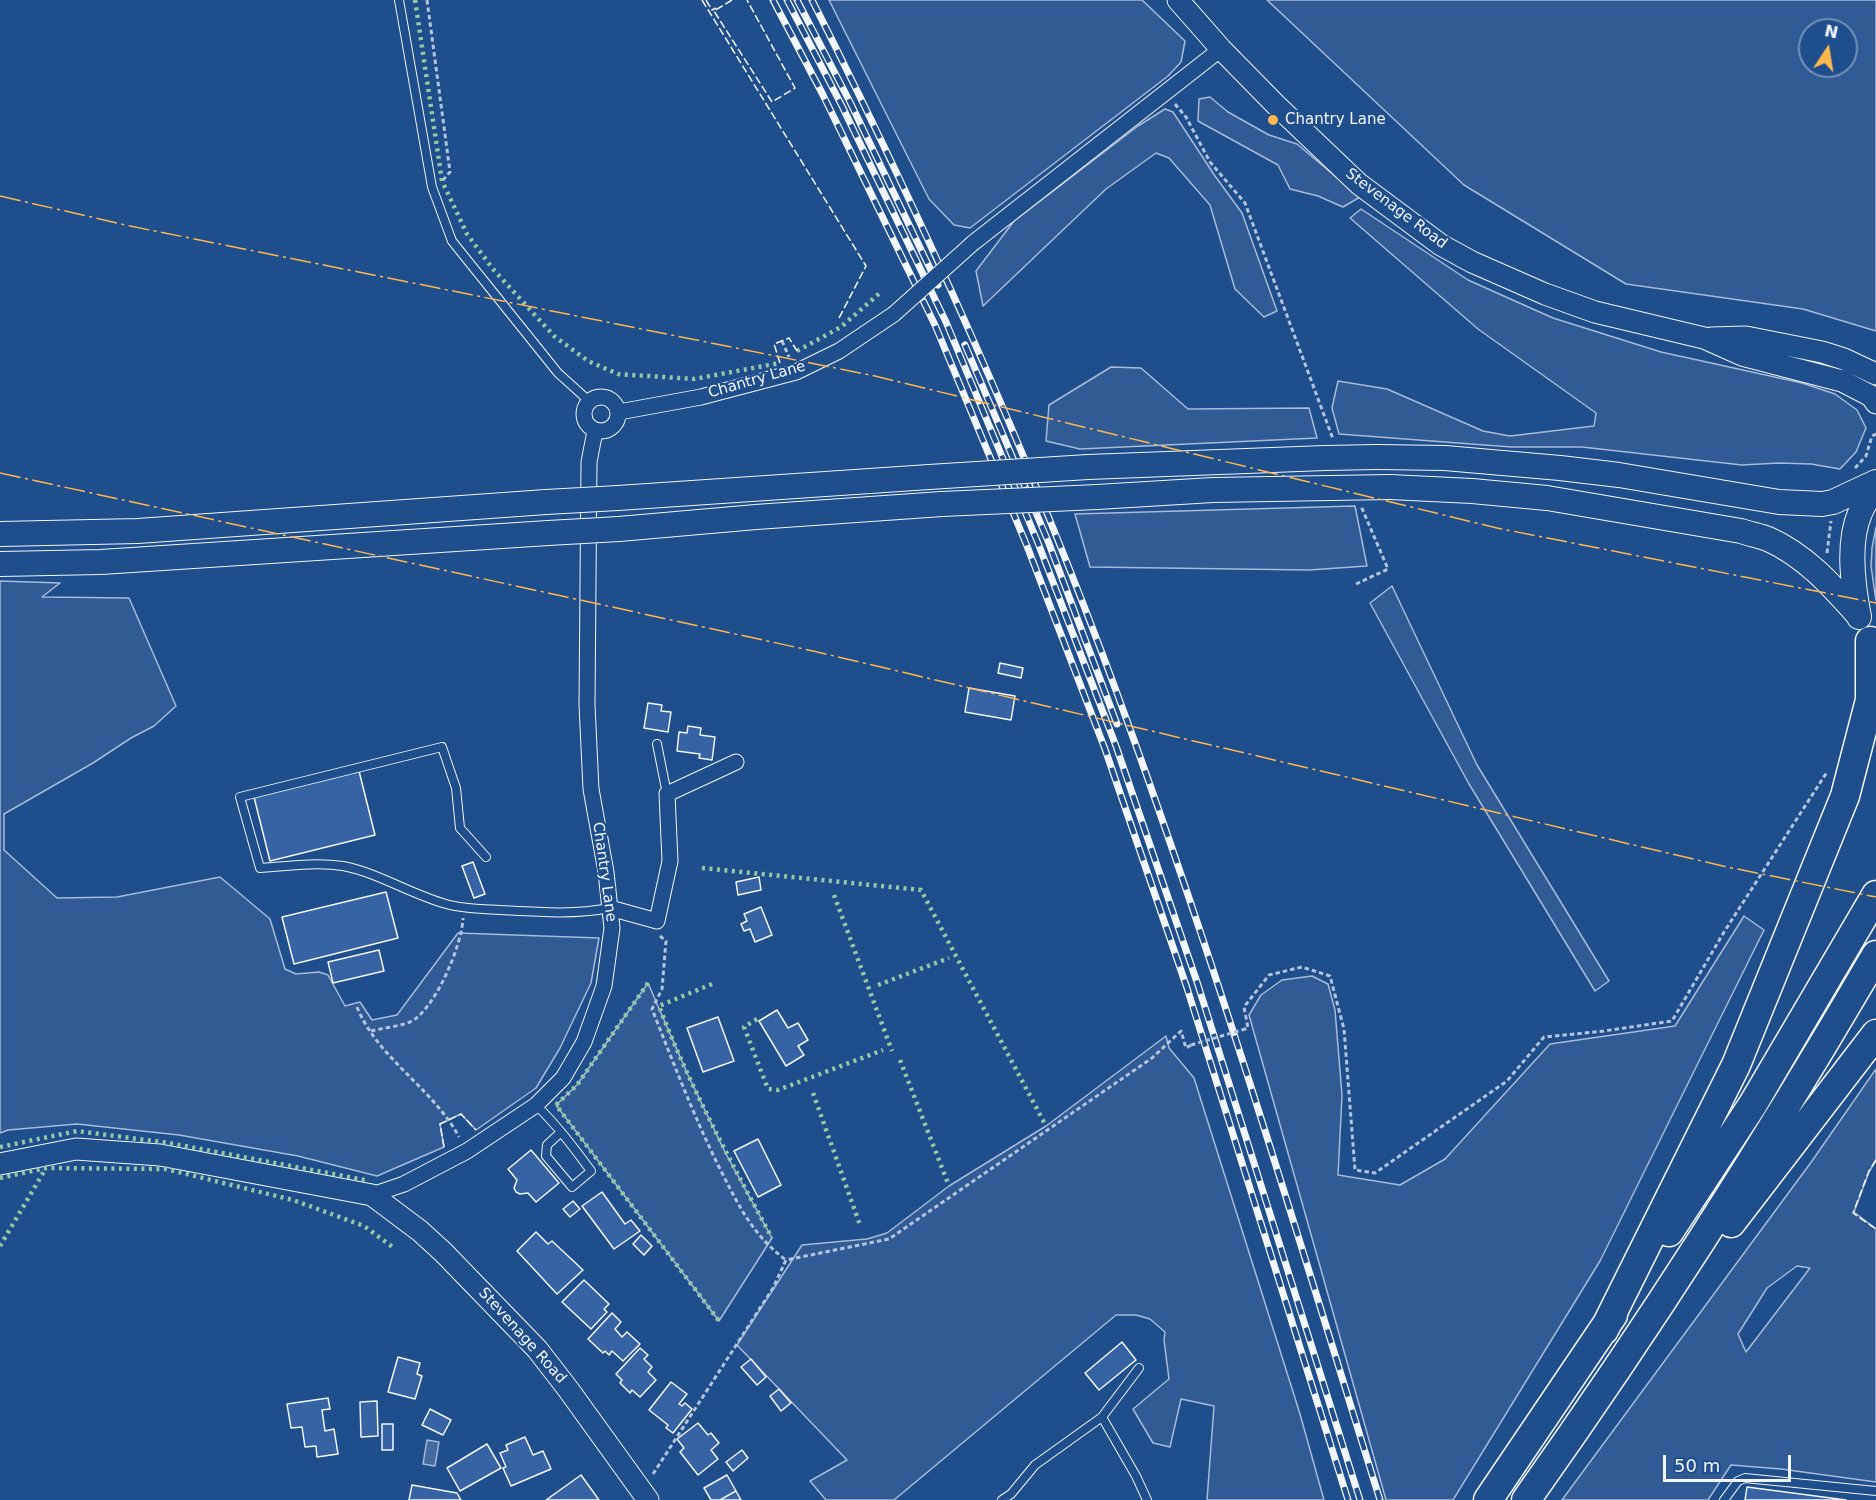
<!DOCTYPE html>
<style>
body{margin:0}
#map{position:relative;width:1876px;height:1500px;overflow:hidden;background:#1f4e8c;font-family:"DejaVu Sans",sans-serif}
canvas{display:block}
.north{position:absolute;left:1798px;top:18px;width:60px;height:60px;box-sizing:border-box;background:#1f4e8c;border:2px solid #7391ba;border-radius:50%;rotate:12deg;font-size:16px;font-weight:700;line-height:24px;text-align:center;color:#f2f6ff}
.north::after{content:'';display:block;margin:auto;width:21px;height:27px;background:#ffb74d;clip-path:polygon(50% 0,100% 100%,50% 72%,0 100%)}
.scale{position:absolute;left:1663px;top:1455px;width:128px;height:27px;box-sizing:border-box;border:3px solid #f2f6ff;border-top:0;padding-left:8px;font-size:18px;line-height:21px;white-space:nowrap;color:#f2f6ff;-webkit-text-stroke:4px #1f4e8c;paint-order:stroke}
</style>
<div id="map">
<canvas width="1876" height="1500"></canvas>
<div class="north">N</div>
<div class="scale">50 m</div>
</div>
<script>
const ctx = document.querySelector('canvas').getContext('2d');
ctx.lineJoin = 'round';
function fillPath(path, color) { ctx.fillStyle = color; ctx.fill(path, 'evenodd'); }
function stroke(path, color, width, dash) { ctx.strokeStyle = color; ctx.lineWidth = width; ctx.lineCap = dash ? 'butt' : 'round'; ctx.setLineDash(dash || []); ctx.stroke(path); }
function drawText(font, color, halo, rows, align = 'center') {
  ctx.font = font + ' "DejaVu Sans",sans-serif'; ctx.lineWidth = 4.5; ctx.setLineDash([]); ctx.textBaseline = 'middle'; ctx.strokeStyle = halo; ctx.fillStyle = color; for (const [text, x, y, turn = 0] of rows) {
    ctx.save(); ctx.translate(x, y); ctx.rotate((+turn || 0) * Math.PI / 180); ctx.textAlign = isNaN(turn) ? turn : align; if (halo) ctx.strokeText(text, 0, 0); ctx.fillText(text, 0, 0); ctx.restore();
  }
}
const built = new Path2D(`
 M829 0H1142L1185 41 1181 62 1168 76 970 228 954 225 929 199Z
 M1267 0H1876V331L1803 309 1626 284 1464 185ZM1810 30H1846V66H1810Z
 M1210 97 1228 112 1269 135 1297 144 1360 197 1343 207 1318 196 1290 189 1278 165 1198 121 1199 99Z
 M1165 109 1173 112 1215 176 1242 213 1277 311 1264 317 1235 289 1210 205 1169 158 1156 153 1106 189 983 306 976 271 1014 221 1138 126Z
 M1361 209 1468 280 1553 318 1661 352 1802 383 1835 394 1857 410 1866 428 1856 452 1840 469 1811 464 1779 463 1742 465 1582 447H1511L1339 434 1332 408 1338 381 1387 389 1483 431 1510 436 1594 426 1596 413 1478 329 1350 218Z
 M1111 367 1141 368 1188 409 1309 408 1317 438 1080 449 1046 441 1049 405Z
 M1355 506 1367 566 1309 570 1090 567 1075 514Z
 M1876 527V601L1871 566 1872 548Z
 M0 581 60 583 42 597 129 598 176 706 154 726 131 738 93 763 4 814V850L57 898 117 897 220 877 270 919 285 969 296 974 319 972 328 975 345 1006 360 1002 372 1020 397 1015 458 933 599 938 591 983 560 1048 536 1088 476 1130 461 1114 440 1124 444 1147 377 1176 298 1156 179 1135 77 1124 8 1130 0 1133Z
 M1392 586 1477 765 1609 981 1595 991 1469 784 1370 603Z
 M1744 916 1764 930 1600 1261 1453 1500H1386L1249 1015 1261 995 1282 980 1312 976 1328 984 1335 1010 1342 1095 1338 1175 1400 1185 1445 1159 1550 1044 1675 1026Z
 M648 983 688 1075 725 1152 772 1238 719 1321 556 1105 577 1085Z
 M1166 1036 1169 1048 1194 1078 1300 1414 1324 1500H1207L1214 1406 1181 1399 1170 1447 1153 1443 1133 1409 1169 1379 1164 1340 1165 1332 1150 1319 1136 1315H1116L894 1500H826L810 1481 847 1460 737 1345 802 1245 867 1239 887 1233 949 1186 1046 1126Z
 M1876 1069V1160L1869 1172 1854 1212 1876 1229V1482L1781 1469 1731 1465 1708 1500H1562L1812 1161ZM1797 1266 1810 1268 1746 1352 1738 1334 1767 1288Z`);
fillPath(built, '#305b95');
stroke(built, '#a8bbd7', 1.5);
const water = new Path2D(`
 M427 1440 439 1442 435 1466 423 1464Z`);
fillPath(water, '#446ba0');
stroke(water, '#a8bbd7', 1.5);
const building = new Path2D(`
 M1000 663 1023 668 1021 678 998 673Z
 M969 688 1015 696 1011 720 965 712Z
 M648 703 662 705 661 711 671 712 668 732 644 728Z
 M688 726 701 728 700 735 715 737 712 760 699 758 700 754 677 751 679 732 687 733Z
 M359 771 375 835 270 861 254 797Z
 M473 862 485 894 474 898 462 866Z
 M759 877 761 890 738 895 736 882Z
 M386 892 398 938 294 964 282 917Z
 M761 907 772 935 755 942 750 929 744 931 741 924 747 921 744 914Z
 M379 950 384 971 333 983 328 962Z
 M777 1010 788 1028 798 1023 808 1040 798 1046 804 1055 786 1066 759 1021Z
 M718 1017 734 1061 703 1072 687 1028Z
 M758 1139 781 1185 758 1197 734 1151Z
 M531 1150 559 1183 536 1202 528 1193 520 1194 516 1192 514 1188 517 1180 508 1169Z
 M602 1192 625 1224 631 1220 640 1231 614 1249 582 1206Z
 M573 1201 580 1209 570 1217 563 1209Z
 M536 1232 548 1244 552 1241 583 1270 557 1294 517 1251Z
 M641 1235 652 1246 644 1255 633 1244Z
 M584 1280 609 1304 604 1309 607 1312 591 1329 562 1302Z
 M612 1313 621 1322 615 1329 622 1337 627 1332 640 1344 623 1361 612 1351 609 1355 605 1351 603 1353 588 1339Z
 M1122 1342 1136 1360 1099 1390 1085 1373Z
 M640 1348 648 1355 644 1359 652 1367 648 1372 656 1380 640 1397 632 1390 630 1393 620 1383 622 1380 616 1374Z
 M398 1357 420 1363 417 1374 422 1376 415 1399 388 1392Z
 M751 1359 766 1377 757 1385 741 1367Z
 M671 1382 687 1394 679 1404 682 1406 685 1403 692 1409 673 1433 666 1428 668 1425 649 1410Z
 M779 1389 791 1403 781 1411 770 1396Z
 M328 1398 330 1409 322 1410 325 1431 334 1429 338 1454 317 1457 316 1446 305 1447 302 1427 291 1428 287 1404Z
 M377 1401 378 1436 361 1437 360 1402Z
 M430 1409 451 1420 443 1435 422 1425Z
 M698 1423 708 1435 711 1433 719 1443 711 1450 718 1459 698 1475 680 1452 684 1448 677 1439Z
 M382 1424H393V1450H382Z
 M525 1437 533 1455 543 1451 551 1469 511 1486 503 1468 506 1467 500 1453 508 1450 506 1445Z
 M487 1444 501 1468 460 1491 447 1468Z
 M742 1450 748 1458 733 1471 726 1462Z
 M581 1475 599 1500H546Z
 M727 1475 736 1491 720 1500H711L704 1488Z
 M412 1485 457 1493 461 1500H409Z
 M1747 1487 1846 1500H1745Z
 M736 1491 741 1500H720Z`);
fillPath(building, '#3563a3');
stroke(building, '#f2f6ff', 1.5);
const lane = new Path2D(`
 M399 0 432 187 452 241 558 373 589 401
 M657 744 667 794
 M486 857 460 828 456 788 442 747 240 797 260 868C287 866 316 862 343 866 379 873 410 894 446 904 463 909 482 909 500 910 537 912 573 915 610 908
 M536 1105C557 1125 574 1148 591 1171L572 1187 546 1156 547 1145 561 1132
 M1102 1417 1136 1476 1147 1500
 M1002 1500 1011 1494 1035 1465 1102 1417 1139 1368
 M1724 1500 1738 1481 1745 1478 1876 1491`);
const street = new Path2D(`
 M973 243 1221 49
 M584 414a17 17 0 1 1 34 0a17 17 0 1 1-34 0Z
 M619 412 701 397 796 372 839 351 894 314
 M610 908 657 921 670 861 667 794 736 762
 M372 1195 404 1184 467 1151 536 1105 563 1078 584 1042 604 986 612 928 606 872 591 789 587 705 589 462 595 431`);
const secondary = new Path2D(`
 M1178 0 1221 49 1276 105 1359 184 1441 245 1472 262 1545 294 1595 312 1704 338 1742 355 1842 381 1871 396 1876 403
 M1711 338 1746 337 1822 352 1844 359 1876 374
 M0 1164 76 1149 160 1155 372 1195 420 1231 443 1252 537 1349 568 1389 648 1500`);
const primary = new Path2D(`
 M1377 457 1445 458 1560 468 1619 475 1779 502 1822 504 1833 502 1876 482
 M1088 467 1325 458
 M1390 487 1472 491 1547 498 1741 531C1750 534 1760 536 1768 539 1805 555 1833 587 1859 616
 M1097 497 1213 490 1330 488
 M618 498 929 477
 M619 529 756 517 942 504
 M0 534 138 531 546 502
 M0 564 101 562 548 533
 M1859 617C1853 586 1847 543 1860 513 1864 503 1871 493 1876 483`);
const highway = new Path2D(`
 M1731 1223 1876 1034
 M1669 1232 1753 1104 1876 895
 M1604 1330 1736 1065 1845 796 1870 700V641
 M1488 1500 1613 1315
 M1526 1500C1651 1324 1767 1142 1876 955`);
stroke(lane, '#f2f6ff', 10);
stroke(street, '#f2f6ff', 17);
stroke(secondary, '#f2f6ff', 23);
stroke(primary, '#f2f6ff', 26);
stroke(highway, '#f2f6ff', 31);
stroke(new Path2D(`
 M427 0 450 172 443 180
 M1175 104 1186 117 1210 162 1245 203 1333 439
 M782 341 789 357
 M1855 468 1866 456 1872 436 1876 434
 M1827 553 1831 521
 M1356 584 1388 569 1361 506
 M660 936 666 941 662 989 652 1009C673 1062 693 1114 718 1165 737 1202 751 1234 786 1260
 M357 1007C378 1059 433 1088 459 1137
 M1242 1030 1248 1028 1244 1007 1269 975 1302 967 1330 976 1344 1029 1355 1170 1375 1173 1507 1081 1544 1037 1604 1031 1672 1021 1724 932 1827 772
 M371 1031C382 1028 403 1026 412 1021 436 1007 462 945 463 918
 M653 1474 773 1288 786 1260 889 1239 1152 1058 1181 1031 1186 1048 1191 1045`), '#b3c4dc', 3, [4.5, 3]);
stroke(lane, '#1f4e8c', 8);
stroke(street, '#1f4e8c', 15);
stroke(secondary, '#1f4e8c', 21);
stroke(primary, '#1f4e8c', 24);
stroke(highway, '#1f4e8c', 28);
const rail = new Path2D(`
 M773 0 823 95 935 325 1027 546 1105 749 1187 988 1348 1500
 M787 0 842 106 946 322 1038 543 1116 746 1198 985 1360 1500
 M797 0 850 102 938 285
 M812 0C933 240 1043 486 1134 740 1224 990 1301 1246 1380 1500
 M965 345 1048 541 1117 724`);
stroke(rail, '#f2f6ff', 7);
stroke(rail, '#1f4e8c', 4.5, [14]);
const streetBridge = new Path2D(`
 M894 314 973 243`);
const primaryBridge = new Path2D(`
 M1325 458 1377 457
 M929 477 1088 467
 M1330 488 1390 487
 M546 502 618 498
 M942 504 1097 497
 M548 533 619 529`);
stroke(streetBridge, '#f2f6ff', 17, []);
stroke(primaryBridge, '#f2f6ff', 26, []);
stroke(new Path2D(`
 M1191 1045 1242 1030`), '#b3c4dc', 3, [4.5, 3]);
stroke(streetBridge, '#1f4e8c', 15);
stroke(primaryBridge, '#1f4e8c', 24);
stroke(new Path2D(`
 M415 0 442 181 467 234 493 269 554 336 588 361 618 374 694 379 780 363
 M797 351 841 327 881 292
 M702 868 921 890 1046 1126
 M834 895 892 1051
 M648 983 577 1085 556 1105 719 1321
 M712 984 659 1006C690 1087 731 1162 772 1238
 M878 985 949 958
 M757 1019 744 1027 768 1089 778 1090 883 1050
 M900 1060 949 1186
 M813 1093 860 1225
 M0 1147 77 1131 169 1143 365 1180
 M0 1178 46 1168 166 1169 293 1200 364 1226 394 1248
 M0 1246 46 1168`), '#97c8a6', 4.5, [3, 4.5]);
stroke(new Path2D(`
 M702 0 866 266 838 320
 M706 0 712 10 716 8
 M732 0 714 11 772 102 795 88 747 0
 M780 363 774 344 789 338 797 351
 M444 1147 440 1124 461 1114 476 1130
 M1876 1160 1869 1171 1853 1213 1876 1229`), '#f2f6ff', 1.5, [8, 3]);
stroke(new Path2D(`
 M0 196 130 226 875 376 1497 528 1876 603
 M0 473 813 651 1727 867 1876 897`), '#ffb74d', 1.5, [21, 4.5, 3, 4.5]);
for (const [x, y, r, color] of [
 [1273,120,6,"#ffb74d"]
]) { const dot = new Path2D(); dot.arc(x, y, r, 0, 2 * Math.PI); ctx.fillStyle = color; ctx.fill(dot); stroke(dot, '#1f4e8c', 2); }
drawText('15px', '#f2f6ff', '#1f4e8c', [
 ["Chantry Lane",1285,120]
], 'left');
drawText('15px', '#f2f6ff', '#1f4e8c', [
 ["Stevenage Road",1396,209,37],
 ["Chantry Lane",757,380,-16],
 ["Chantry Lane",604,872,82],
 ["Stevenage Road",522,1336,48]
]);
</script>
